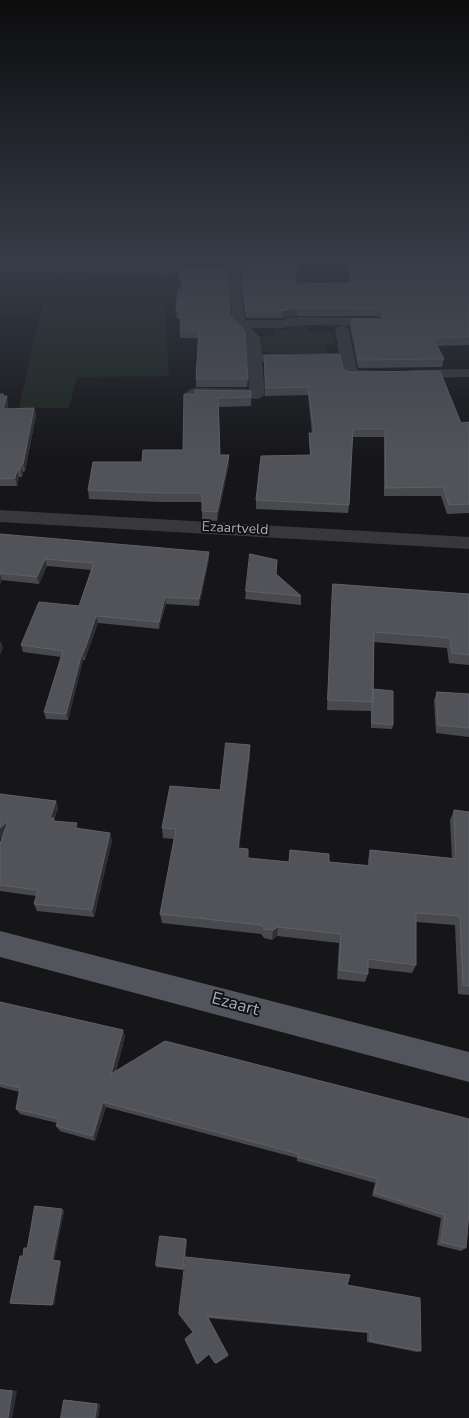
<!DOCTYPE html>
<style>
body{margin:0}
canvas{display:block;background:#161618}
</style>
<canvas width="469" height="1418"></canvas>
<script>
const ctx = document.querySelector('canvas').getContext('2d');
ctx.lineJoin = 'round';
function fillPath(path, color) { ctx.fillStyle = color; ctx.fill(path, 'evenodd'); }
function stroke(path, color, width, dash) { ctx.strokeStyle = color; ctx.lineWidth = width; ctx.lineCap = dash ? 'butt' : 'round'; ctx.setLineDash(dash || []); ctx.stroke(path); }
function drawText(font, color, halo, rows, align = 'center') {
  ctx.font = font + ' "Nunito Sans",sans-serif'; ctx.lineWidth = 4; ctx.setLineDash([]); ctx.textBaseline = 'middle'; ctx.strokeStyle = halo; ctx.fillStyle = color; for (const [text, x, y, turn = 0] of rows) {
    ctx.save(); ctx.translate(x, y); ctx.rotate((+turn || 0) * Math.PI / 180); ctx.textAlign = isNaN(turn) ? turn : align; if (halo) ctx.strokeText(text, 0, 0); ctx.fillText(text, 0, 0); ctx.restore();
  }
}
fillPath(new Path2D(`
 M164 303 169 376 77 377 69 408H19L42 305Z
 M292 325H306L307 331 334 333 336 345H325L326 353H270L261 349V336H275V329L293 330Z`), '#1e261f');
fillPath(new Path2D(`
 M229 261H241V292L245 320H282L297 317 375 318 380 319 382 322 380 325 375 326 297 325 282 328H251L260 337 262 354 339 353 335 330 337 327 342 326 347 327 349 330 357 370 381 371 383 374 381 377 350 379 345 378 343 375 340 361 262 362 265 394 262 397 257 399 189 396 186 393 189 390 194 388 249 389 246 338 232 324 229 292Z
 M0 264 209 266 213 267 215 270 213 273 209 274 0 272Z
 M469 369V377L412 378 407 377 405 374 407 371 412 370Z
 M0 510 469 537V549L0 522Z`), '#37383d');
fillPath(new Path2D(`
 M0 931 469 1052V1082L0 957Z`), '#53555c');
fillPath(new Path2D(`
 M0 261H6L5 263H0Z
 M177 261H229L228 264H177Z
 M242 261 296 284 350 283 348 261H469V345L437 346 444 359 442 367 358 368 350 327 351 319H381V318L375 316H297L282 318H246L242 292Z
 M179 268 230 316 248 379 247 387H196V379L198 338H180V319H177L176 311 182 289 179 275Z
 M264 356 343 368 346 371 461 423 469 422V513L447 514 441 496H384V437H352L349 505 348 513 256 509V500L310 455 309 441V433H312L308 395 265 396 264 364Z
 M0 394H3L8 404 7 409 34 408 36 415 25 471 23 472 22 477H19L17 486H0Z
 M184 394 251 397V406L219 407 220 455 229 464 217 521 202 520V502H161L89 499 88 490 142 462 183 450Z
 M0 534 209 559 199 606 166 604 159 629 98 623 87 653 85 660H83L68 720 46 719 44 712 61 657 23 652 21 645 79 606 91 570 47 566 39 584 2 580 0 584Z
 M277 560 276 574 301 596V605L245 599 246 591Z
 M333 584 469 594V665L449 663 447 648 374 642 373 689 393 725 392 729 371 728V709V711L327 710 332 594Z
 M437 692 469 694V737L436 733 434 700Z
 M250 756 239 848 248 858 289 862 290 850 329 862 368 865V860L370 850 452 858 450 820 454 810 469 812V995L458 994 455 925 416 922V965L412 973 368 968V974L365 982 337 979 339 943 277 936 272 940 264 938 261 934 162 923 160 914 174 839 163 838 162 828 220 790Z
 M0 794 56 801 58 808 54 820 55 821 112 840 94 917 37 911 34 904 36 896 0 891V844L3 836 0 839Z
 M0 1002 125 1036 116 1071 469 1119 466 1248 461 1251 437 1245 441 1218 372 1196 375 1183 297 1161V1158L106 1107 95 1141 60 1131 56 1126 57 1123 20 1114 16 1109 19 1092 0 1087Z
 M62 1209 64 1211 54 1260 61 1262 54 1305 12 1304 10 1303 23 1256 27 1248Z
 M187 1240 184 1270 156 1267V1265Z
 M347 1285 421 1351 417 1352 367 1342V1333L207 1318 228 1356 216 1364 209 1354 198 1364 193 1332 179 1314Z
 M0 1389 17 1391 0 1418Z
 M64 1400H67L100 1404 98 1418H61Z`), '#47494d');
fillPath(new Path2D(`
 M297 308V316L282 318V311Z
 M7 396 8 404 5 416 3 409Z
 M34 408 36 415 25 471 23 464Z
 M229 455V464L217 521V512Z
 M21 464 23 472 22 477 20 470Z
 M17 470 19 477 17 486 15 478Z
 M209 552V559L199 606V599Z
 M45 559 47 566 39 584 37 577Z
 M0 574 2 580 0 584Z
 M165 597 166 604 159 629V622Z
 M96 616 98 623 87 653 85 660 83 653Z
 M1 641 3 648 0 655V643Z
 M82 653 83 660 68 720 66 714Z
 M250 745V756L238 858V848Z
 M56 801 58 808 54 820 56 826 50 818Z
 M8 821 11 828 0 839V828Z
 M77 823 79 830 75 828Z
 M110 833 112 840 94 917 92 910Z
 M278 927 277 936 272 940 273 930Z
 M123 1030 125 1036 114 1079 111 1074Z
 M103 1102 106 1107 95 1141 93 1136Z
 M62 1209 64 1211 54 1261 52 1260Z
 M186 1239 187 1240 184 1270 183 1269Z
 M60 1261 61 1262 54 1305H52Z
 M12 1391H17L12 1418H8Z
 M97 1404H100L98 1418H95Z`), '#2f3033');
const building = new Path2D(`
 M242 261H298L295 284 352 283 350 261H469V337L433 338 444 359 359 360 351 319H381L384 315 382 310 376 309 297 308 282 311H246L243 284Z
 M179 268H227L230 316 245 331 248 379H196L199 330H180L181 311H176L178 289H182Z
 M340 355 343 368 346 371 351 372 440 371 461 423 469 422V504L449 505 443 487 386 488 385 429H353L349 505 256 500 261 456 311 455 309 433H314L308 387 266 388 264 356Z
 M195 390 251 391V397L218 398 220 455H229L217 512 202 511V493H160L88 490 93 462H142L143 450H183L184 394H195Z
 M0 394H3V396H7L3 409 34 408 23 464H21L20 470H17L15 478 0 479Z
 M0 534 209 552 199 599 165 597 159 622 96 616 86 646 83 653H82L66 714 44 712 63 651 21 645 39 602 79 606 94 563 45 559 37 577 0 573Z
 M250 554 277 560 276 574 301 596 246 591Z
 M333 584 469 594V655L452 653 450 638 374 632 373 702 328 700Z
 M373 689 393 691V725L372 723Z
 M437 692 469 694V728L438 725Z
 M226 743 250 745 238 848 248 849V858L289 862 290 850 329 854V862L370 866V850L456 859 454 810 469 812V986L463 985 460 916 416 913V965L368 959V974L339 970 341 934 278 927 273 930 264 929 261 925 160 914 176 829 162 828 170 786 220 790Z
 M0 794 56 801 50 818H54L53 821 77 823 75 828 110 833 92 910 34 904 38 890 0 885V844L8 821 0 828Z
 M0 1002 123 1030 111 1074 165 1041 469 1119V1212L466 1248 441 1242 445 1215 374 1193 378 1179 298 1157 299 1154 103 1102 93 1136 56 1126 59 1119 16 1109 20 1088 0 1083Z
 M35 1206 62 1209 52 1260 60 1261 52 1305 10 1303 20 1256H23L24 1248H27Z
 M160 1236 186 1239 183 1269 156 1265Z
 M186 1257 350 1275 347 1285 420 1298 421 1351 370 1341V1332L207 1316 228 1355 215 1363 209 1354 197 1364 185 1339 193 1332 179 1314Z
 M0 1390 12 1391 8 1418H0Z
 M64 1400 97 1404 95 1418H61Z`);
fillPath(building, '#525359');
stroke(building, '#5f6168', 1);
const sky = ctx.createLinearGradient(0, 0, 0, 459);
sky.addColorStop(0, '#0c0c0d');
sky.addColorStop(0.57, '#363c48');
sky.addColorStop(1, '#363c4800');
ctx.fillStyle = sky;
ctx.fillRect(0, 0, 469, 459);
drawText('14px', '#a8adb8', '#111113', [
 ["Ezaartveld",235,529,3]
]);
drawText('17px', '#a8adb8', '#111113', [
 ["Ezaart",235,1005,15]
]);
</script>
